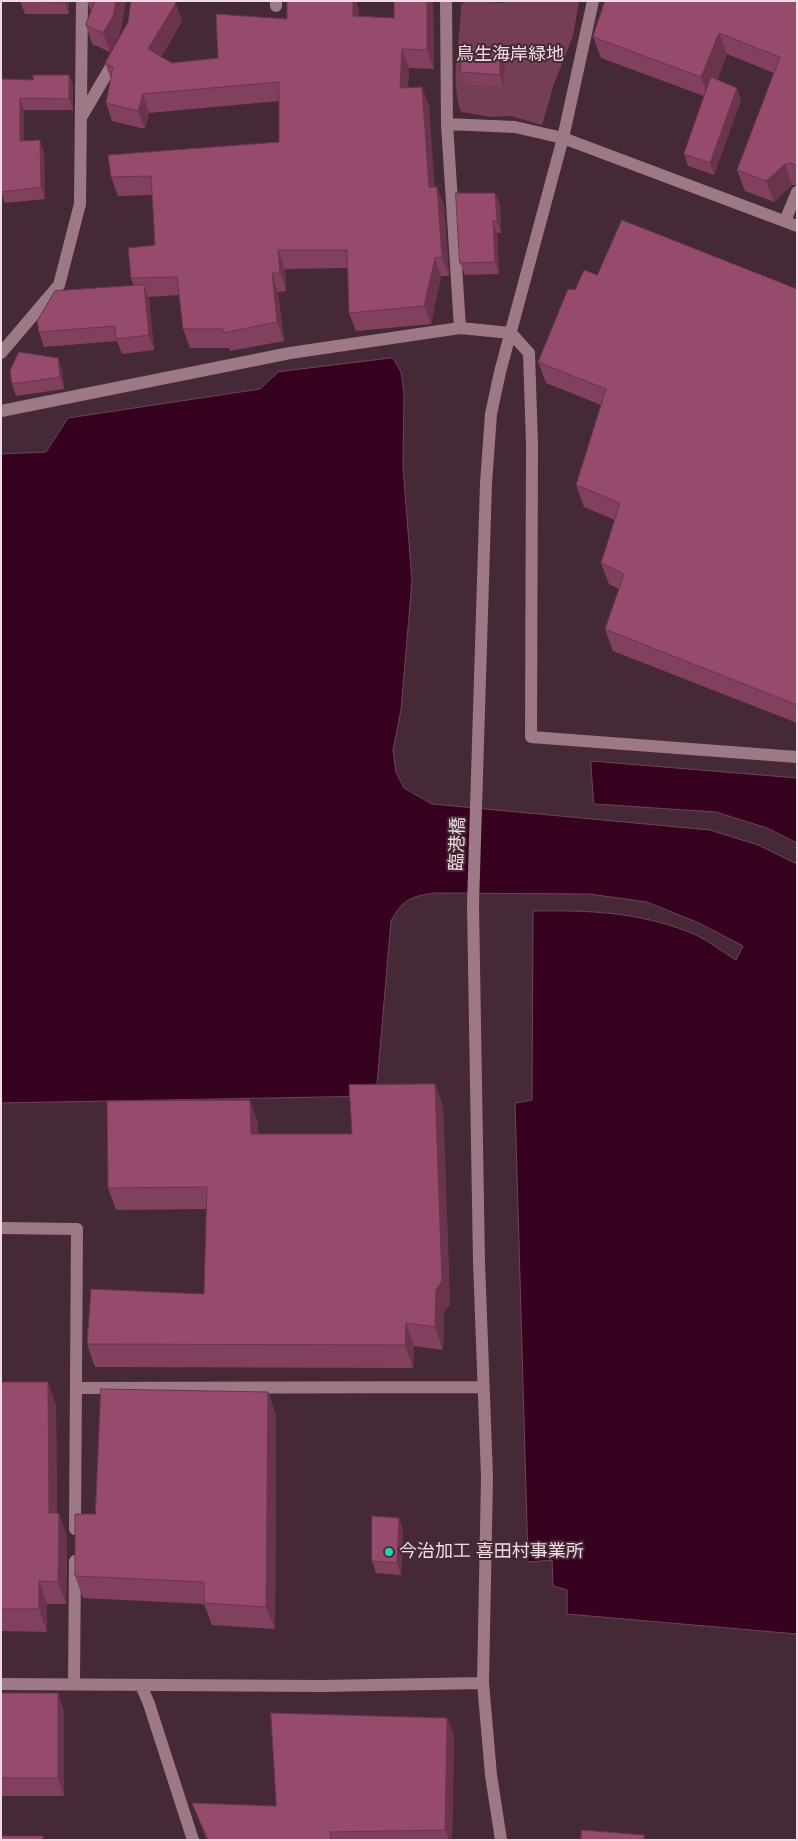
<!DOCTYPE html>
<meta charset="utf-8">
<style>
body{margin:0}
#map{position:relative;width:798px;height:1841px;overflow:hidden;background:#462936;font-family:"Fira Sans",sans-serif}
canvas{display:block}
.frame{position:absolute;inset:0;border:2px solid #f0dce4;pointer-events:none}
</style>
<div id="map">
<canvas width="798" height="1841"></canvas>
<div class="frame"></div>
</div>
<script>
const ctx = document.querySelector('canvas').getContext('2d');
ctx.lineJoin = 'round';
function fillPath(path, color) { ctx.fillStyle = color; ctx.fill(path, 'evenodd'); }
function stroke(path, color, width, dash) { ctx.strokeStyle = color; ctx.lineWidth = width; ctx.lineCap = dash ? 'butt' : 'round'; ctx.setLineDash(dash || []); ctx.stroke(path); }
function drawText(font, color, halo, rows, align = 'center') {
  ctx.font = font + ' "Fira Sans","Noto Sans JP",sans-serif'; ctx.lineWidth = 4; ctx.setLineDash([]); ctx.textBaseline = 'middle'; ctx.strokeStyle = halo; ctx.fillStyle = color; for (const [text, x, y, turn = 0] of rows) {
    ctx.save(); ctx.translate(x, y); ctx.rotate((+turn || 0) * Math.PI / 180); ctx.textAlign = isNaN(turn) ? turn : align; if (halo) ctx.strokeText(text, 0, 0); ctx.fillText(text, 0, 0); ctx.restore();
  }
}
fillPath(new Path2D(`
 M466 1 503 3 504 1H579L573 36 554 84 542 125 511 116 491 117 461 112C449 79 461 39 461 5Z`), '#743e56');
const water = new Path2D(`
 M393 358 401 372 404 392 403 467 412 581 401 710 393 750 396 772 404 788 432 804 710 830 758 845 797 864V1634L567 1614V1590L553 1586 552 1560 528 1562 515 1103 532 1100 533 911C587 910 638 912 689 932 705 938 721 951 736 960L743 946 699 923 647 902 589 894 436 893C411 896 403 899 391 921L376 1096 1 1103V454L46 452 68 418 260 389 278 372Z
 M591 761 797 778V843L767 828 716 812 594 804Z`);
fillPath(water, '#37021f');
stroke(water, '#6e435a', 1);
stroke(new Path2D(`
 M446 1 447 124 460 328
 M276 6V1
 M82 116 116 58
 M447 124 515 127 563 138 797 226
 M785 221 797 192
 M1 353 59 285 80 204 82 1
 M1 411 290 353 460 328 511 333 529 353 532 444 531 737 797 757
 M1 1228 77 1229 75 1529
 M76 1388 483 1387
 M1 1684 322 1686 483 1683
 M74 1684 75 1561
 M141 1685 149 1704 193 1840
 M501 1840 491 1775 483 1683 487 1477 479 1262 473 905 486 483 491 414 500 372 563 138 593 1`), '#9d7887', 12);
fillPath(new Path2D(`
 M20 1H69V14H25Z
 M87 1H126L120 34 110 52 92 44 86 25 92 9 90 10Z
 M287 1H356L359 11V16L394 18 433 3 434 69 409 68 408 87 429 105 434 187 444 205 449 276H441L431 324 356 331 349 313 348 268 285 269 286 291 278 292 284 341 230 351 229 348H190L183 329 179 295 148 297 149 300 154 350 122 354 117 341 44 347 39 332 134 286 131 278 155 245 152 195 118 196 111 177 279 142V101L149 113 145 129 112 121 106 103 111 79 105 63 182 21 161 57 172 63 218 58 287 19Z
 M797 1V185H792L774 202 745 191 737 170 774 73 727 54 717 80 741 100 714 175 688 166 684 154 704 96 601 58 593 37Z
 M505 61 504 87 465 84 461 72Z
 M69 75 73 86V110H24V141L44 152 45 199 5 203 1 192V79L33 80Z
 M495 193 500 205 501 233H497L499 274 465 275 460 263Z
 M597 275 797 289V723L613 651 605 629 619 589 609 584 601 563 615 520 584 507 576 485 601 405 546 383 538 362 575 290Z
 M62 370 64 389 16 396 12 384Z
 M443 1106 450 1304 444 1312 443 1350 414 1346 413 1368 95 1367 87 1344 204 1294 206 1209 116 1210 108 1188 258 1123V1134H352Z
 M1 1382 56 1405 57 1513 67 1536 66 1604H47V1632L1 1631Z
 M276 1414 275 1629 212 1625 204 1604 83 1598 75 1576 95 1514Z
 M399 1518 403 1530 401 1575 376 1573 372 1561Z
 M1 1693 64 1711V1796H1Z
 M447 1718 454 1736 452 1840H207L192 1803 276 1806Z`), '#81405d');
fillPath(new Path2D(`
 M64 1H69V14Z
 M116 1H126L120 34 110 52 103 33Z
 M353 1H356L359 11 360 35 353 16Z
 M427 1H433V3L434 69 427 50Z
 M176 3 182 21 155 68 148 49Z
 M719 33 727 54 709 98 701 77Z
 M402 49 409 68 407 106 400 88Z
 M500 49 505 61 504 87 500 75Z
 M69 75 73 86V110L69 99Z
 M422 87 429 105 436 205 429 187Z
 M737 88 741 100 714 175 710 163Z
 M143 94 149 113 145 129 138 111Z
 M20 98 24 110V152L20 141Z
 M40 140 44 152 45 199 41 187Z
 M785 164 792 185 774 202 766 181Z
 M437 187 444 205 449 276 442 257Z
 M495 193 500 205 501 233 497 221Z
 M493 221 497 233 499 274 495 262Z
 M278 250 285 269 286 291 280 273Z
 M435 258 441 276 431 324 424 306Z
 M272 273 278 292 284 341 277 322Z
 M144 285 149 300 154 350 149 335Z
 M58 358 62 370 64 389 60 377Z
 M435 1084 443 1106 450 1304 444 1312 443 1350 435 1327Z
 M250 1100 258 1123 259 1156 251 1134Z
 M406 1323 414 1346 413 1368 405 1345Z
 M48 1382 56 1405 57 1535 49 1513Z
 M268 1392 276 1414 275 1629 266 1607Z
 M59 1513 67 1536 66 1604 58 1582Z
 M399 1518 403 1530 401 1575 397 1563Z
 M39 1581 47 1604V1632L39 1609Z
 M58 1693 64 1711V1796L58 1778Z
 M447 1718 454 1736 452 1840H449L445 1830Z`), '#69344c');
const building = new Path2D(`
 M20 1H64V2Z
 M95 1H116L113 16 103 33 86 25Z
 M131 1H173L176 3 148 49 172 63 218 58 216 14 287 19V1H353V16L394 18V1H427V50L402 49 400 88 422 87 429 187H437L442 257 435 258 424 306 349 313 347 250H278L280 273H272L277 322 223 333V329H183L177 277 131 278 128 248 155 245 151 176 111 177 108 155 279 142V82L143 94 138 111 106 103 113 67 105 63 128 22Z
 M605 1H797V167L792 163 785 164 766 181 737 170 780 57 719 33 701 77 593 37Z
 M461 47 500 49V75L461 72Z
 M33 75H69V99L20 98V141L40 140 41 187 1 192V79L33 80Z
 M711 77 737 88 710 163 684 154Z
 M456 193H495L497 221H493L495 262 460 263Z
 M622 220 797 289V705L605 629 624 574 601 563 620 503 576 485 606 389 538 362 568 289 575 290 584 270 597 275Z
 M144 285 149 335 116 339 115 326 39 332 37 321 55 291Z
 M19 352 58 358 60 377 12 384 10 371Z
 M435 1084 442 1281 436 1290 435 1327 406 1323 405 1345 87 1344 91 1289 204 1294 207 1187 108 1188 107 1101 250 1100 251 1134H352L349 1085Z
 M1 1382H48L49 1513H59L58 1582 39 1581V1609H1Z
 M101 1389 268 1392 266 1607 204 1603V1582L75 1576V1514H95Z
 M372 1516 399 1518 397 1563 372 1561Z
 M1 1693H58V1778H1Z
 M271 1713 447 1718 445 1830 330 1832 331 1840H208L192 1803 276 1806Z
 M582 1830 644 1835V1840H581Z
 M1 1836H43V1840H1Z`);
fillPath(building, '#964a6c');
stroke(building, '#69344c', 1);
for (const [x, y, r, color] of [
 [389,1552,5,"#23d5af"]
]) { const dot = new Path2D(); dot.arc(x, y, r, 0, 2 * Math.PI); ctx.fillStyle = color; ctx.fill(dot); stroke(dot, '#462936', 2); }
drawText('18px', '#f2dbe4', '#462936', [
 ["鳥生海岸緑地",510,55]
]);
drawText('18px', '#f0dce4', '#462936', [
 ["臨港橋",458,844,-88]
]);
drawText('18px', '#f0dce4', '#462936', [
 ["今治加工 喜田村事業所",399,1552]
], 'left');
</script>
